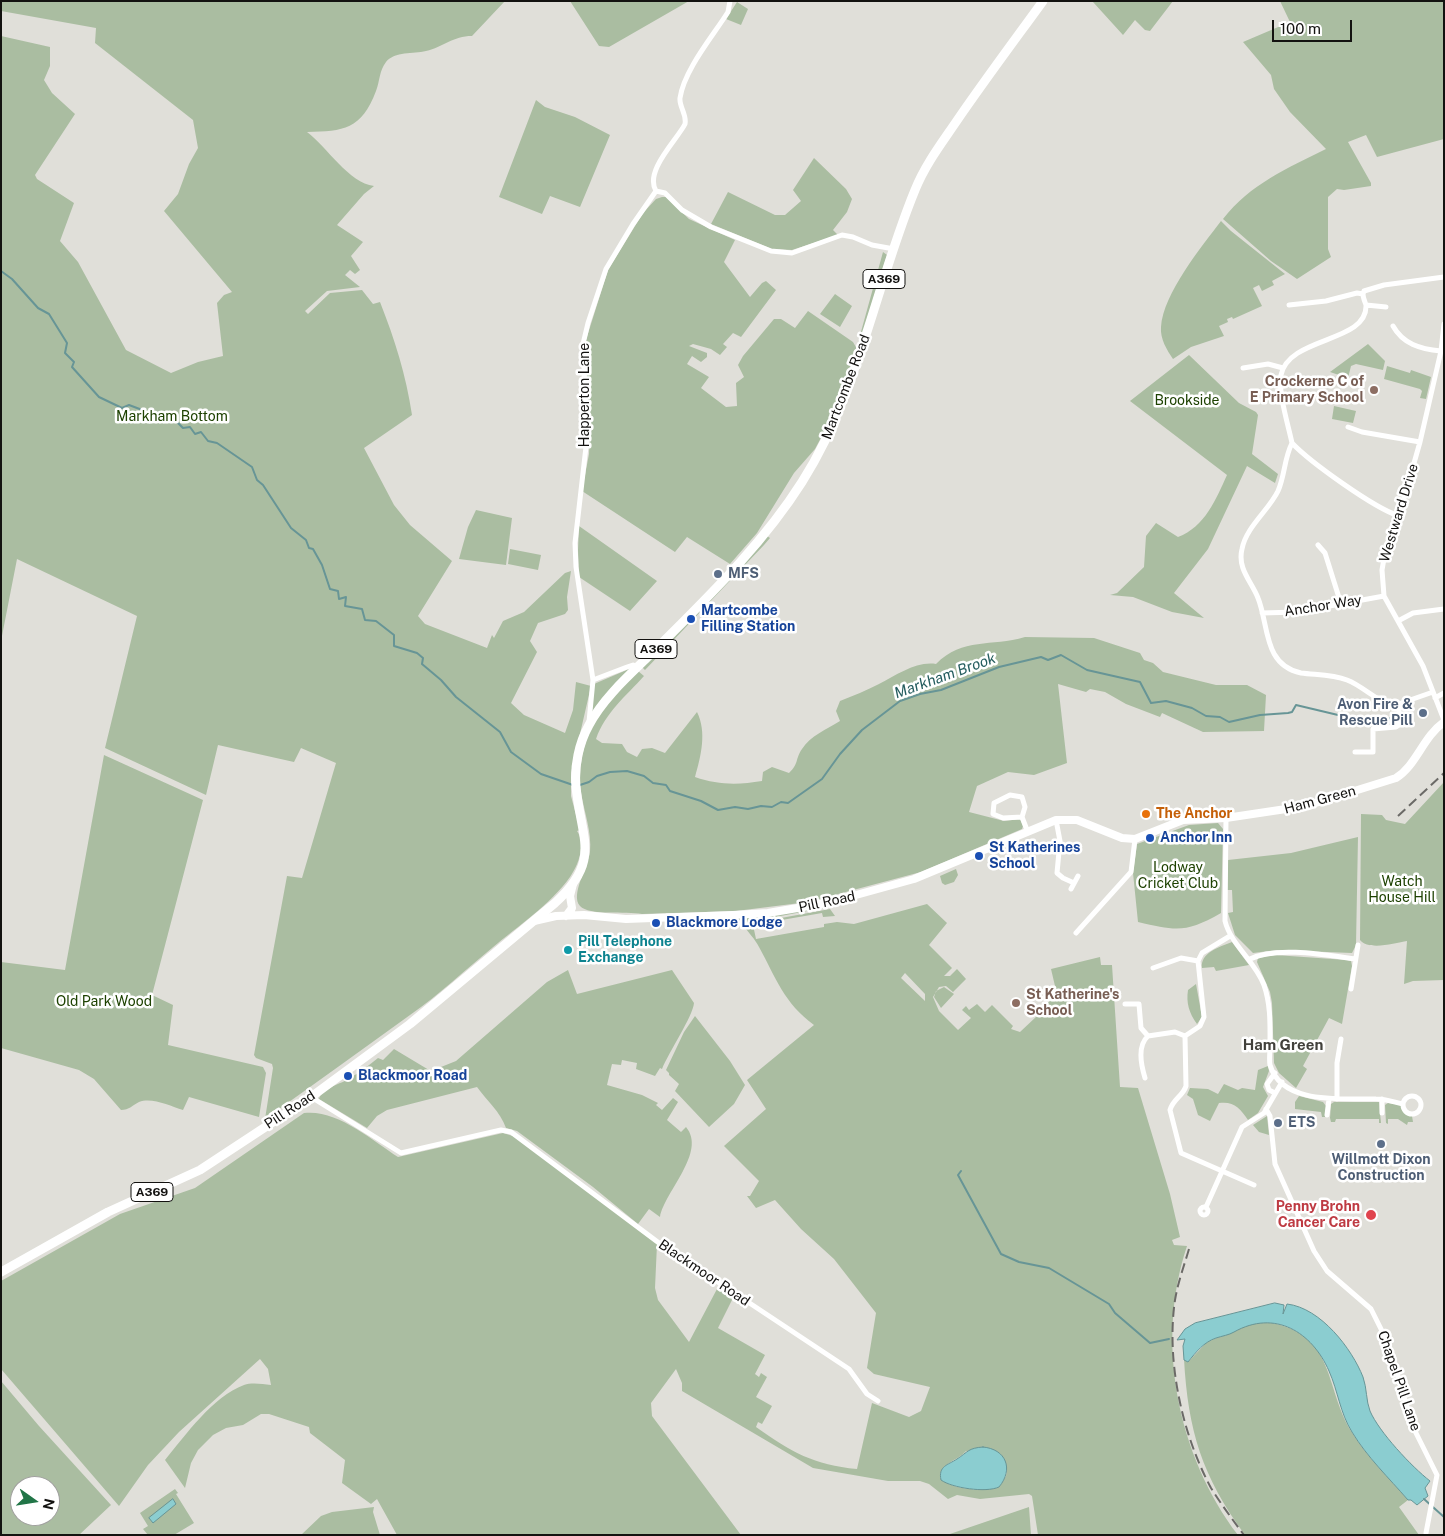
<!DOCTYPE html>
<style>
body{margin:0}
#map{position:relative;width:1445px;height:1536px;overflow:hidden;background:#e0dfd9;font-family:"Public Sans",sans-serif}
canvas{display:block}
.frame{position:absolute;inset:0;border:2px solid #131210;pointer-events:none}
.north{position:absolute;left:10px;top:1476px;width:50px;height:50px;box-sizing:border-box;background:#fff;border:1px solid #a1a09f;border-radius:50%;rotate:103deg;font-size:14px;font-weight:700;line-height:20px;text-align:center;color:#131210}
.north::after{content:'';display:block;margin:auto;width:18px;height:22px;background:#217547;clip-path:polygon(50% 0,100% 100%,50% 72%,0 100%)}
.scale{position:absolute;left:1272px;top:20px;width:80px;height:22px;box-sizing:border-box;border:2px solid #131210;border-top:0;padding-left:6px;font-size:15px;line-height:18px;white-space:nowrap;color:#131210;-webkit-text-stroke:4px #fff;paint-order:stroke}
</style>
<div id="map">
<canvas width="1445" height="1536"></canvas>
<div class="frame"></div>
<div class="north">N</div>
<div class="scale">100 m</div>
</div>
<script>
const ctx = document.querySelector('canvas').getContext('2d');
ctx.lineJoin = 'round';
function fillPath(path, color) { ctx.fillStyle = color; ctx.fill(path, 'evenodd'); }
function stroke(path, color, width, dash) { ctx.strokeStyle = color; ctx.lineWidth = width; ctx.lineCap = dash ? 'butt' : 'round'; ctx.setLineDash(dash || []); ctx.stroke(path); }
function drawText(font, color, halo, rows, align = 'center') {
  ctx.font = font + ' "Public Sans",sans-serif'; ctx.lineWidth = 5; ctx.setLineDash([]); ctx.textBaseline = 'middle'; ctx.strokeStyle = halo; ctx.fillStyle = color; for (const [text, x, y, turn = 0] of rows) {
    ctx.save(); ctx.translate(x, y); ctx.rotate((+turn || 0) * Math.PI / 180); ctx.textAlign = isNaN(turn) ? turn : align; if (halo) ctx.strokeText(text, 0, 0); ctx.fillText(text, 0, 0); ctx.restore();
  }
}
fillPath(new Path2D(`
 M1 1H505L472 36C453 36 443 47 426 51 413 54 395 51 386 62 379 71 380 81 376 91 361 130 344 131 307 132 327 147 349 183 374 186L364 194 337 225 363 242 351 256 360 270 355 274 350 270 345 275 360 287 327 291 305 311 308 314 330 293 362 290 373 304 380 302C395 340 406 375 412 415L364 448 394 505 410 525 452 561 418 616 425 624 487 648 492 635 494 638 503 621 524 612 565 573 571 571 567 597 568 610 565 614 538 623 530 641 537 652 511 703 524 715 565 733 573 710 576 682 591 686 571 773V796L580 830 577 831C586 844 579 864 570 877 550 905 518 926 492 948 465 970 439 995 410 1015 362 1050 314 1084 265 1119L273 1068 272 1064 256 1058 254 1055 287 876 302 878 336 763 301 748 294 762 218 745 206 795 105 748 137 616 17 559 1 641V36L50 47V66L44 80 52 93 75 114 35 175 37 179 74 203 60 241 78 262 126 350 171 373 198 362 223 356 217 303 224 295 232 292 164 211 178 194 189 164 198 148 193 120 95 43 96 28 1 11Z
 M570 1H689L609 47 599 46Z
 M1173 1 1150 31 1145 30 1135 20 1123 35 1093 2Z
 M1280 1H1444V139L1377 157 1366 135 1348 142 1371 183V186L1344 190 1337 189 1328 197V249L1331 257 1297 279 1271 261 1223 219C1250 184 1288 168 1326 149L1290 112 1274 89 1271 75 1243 42 1290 22Z
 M737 2 748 9 741 25 726 19Z
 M536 100 545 107 575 117 610 135 580 207 550 196 542 214 499 197Z
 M814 158 846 189 852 199 847 212 833 230 838 235 792 250 772 249 711 224 728 192 775 215H785L801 201 793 190Z
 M662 197H666L689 219 735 240 724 262 750 297 762 283 766 281 776 290 741 337 733 333 723 344 727 347 720 355 711 349 693 344 689 346 707 353V357L701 362 692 356 687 364 709 377 701 388 726 407 737 406 736 383 744 377 738 365 743 356 774 319H781L795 328 808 311 853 342 857 349 830 421 815 449 794 473 757 533 730 564 687 537 675 552 582 491 589 454 590 427 584 361 585 343 608 270 643 213 656 199Z
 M1221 221 1231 231 1285 274 1272 281 1274 285 1262 291 1259 285 1253 288 1262 306 1233 319 1232 317 1227 319 1228 322 1219 326 1224 336 1191 347 1173 359C1167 350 1160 339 1161 327 1163 294 1202 246 1221 221Z
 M883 252 887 255 862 335 859 339Z
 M835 294 852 306 840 327 820 314Z
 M1368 344 1385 361 1383 370 1356 364 1351 366 1348 378 1330 372Z
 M1189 355 1239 403 1256 412 1258 415 1252 454 1278 474 1275 483 1247 466 1208 549 1174 593 1204 618 1172 612 1133 597 1110 595 1117 593 1144 567 1146 536 1156 523 1178 537C1205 527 1216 499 1227 475L1130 401Z
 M1387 366 1410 373 1411 370 1431 377 1426 399 1420 398 1422 391 1420 389 1384 379Z
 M1334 406 1356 411 1353 423 1332 419Z
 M476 510 512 518 506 565 459 559 468 527Z
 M579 526 657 581 630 611 579 577 578 550Z
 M767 536 770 538 764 545 645 670 642 667Z
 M510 549 541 555 538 570 508 564Z
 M1025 637 1094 638 1140 653 1144 660 1153 663 1163 672 1216 685H1247L1266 695 1264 731 1203 732 1162 713 1160 717 1126 704 1105 692 1090 689 1086 692 1058 684 1067 763 1034 775 1008 772 977 786 969 812 1004 821 1020 819 1023 826 1022 829 921 872 808 902 736 911 642 914C626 911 589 916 580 906 570 895 588 867 590 852 592 832 584 812 581 792 577 762 587 727 606 703 615 692 628 681 638 671L644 676C626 696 605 713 596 739L602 743 622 744 627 752 637 757 642 749 652 748 665 753 697 712C707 732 701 756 695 777 718 785 738 785 762 781L763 772 772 767 789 773C799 764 795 759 802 749 810 736 827 729 840 721L836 711 840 701C853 696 867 690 879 684 897 675 916 661 936 664 963 637 991 647 1025 637Z
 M629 669V670L591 716 594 684Z
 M104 755 203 800 152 995 173 1005 168 1045 263 1067 266 1073 259 1117 189 1097 183 1110C170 1106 152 1097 139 1102 133 1105 129 1110 121 1110L94 1079 79 1070 1 1048V962L65 970Z
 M1444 782V980L1413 981 1404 984 1407 941C1395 943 1369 951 1360 940L1361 814 1382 815 1386 820 1405 824Z
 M1218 823 1223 829 1221 913C1186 933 1177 931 1138 922L1133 873 1137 844 1189 825Z
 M1358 837 1356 945 1352 953 1277 950 1253 953 1235 935 1228 913 1233 912 1232 890H1227L1228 860 1291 853Z
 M956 869 958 875 954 882 945 885 942 883 940 876Z
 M927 904 947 923 929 945 952 968 944 976H950L957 969 966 979 953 992 946 986 939 987 933 997 939 1011 958 1030 971 1018 962 1010 966 1006 969 1010 977 1004 985 1012 992 1005 1013 1026 1011 1029 1020 1032 1037 1016 1034 1012 1053 999 1055 986 1051 969 1100 957 1101 965H1112L1120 1087 1138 1088 1170 1194 1180 1237 1172 1240 1174 1245 1187 1246C1155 1341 1177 1455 1238 1535H1038L1032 1496 1029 1494 980 1499 957 1495 948 1499 929 1484 920 1481H888L813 1468 682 1391V1383L676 1369 651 1403 652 1416 741 1535H397L377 1499 371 1504 342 1483 345 1460 310 1433 309 1427 269 1414H261L243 1425 226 1428 213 1435 198 1450 191 1463 185 1488 165 1460C185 1436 213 1396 244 1385 252 1382 262 1384 271 1385L268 1369 260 1359 179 1432 148 1465 119 1506 1 1369V1281L120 1214 195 1188 304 1113C337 1109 372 1140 398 1157L503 1133 516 1137 657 1244 655 1288 658 1300 689 1342 717 1289 733 1298 718 1328 765 1355 755 1374 759 1377 761 1373 767 1377 756 1397 772 1406 762 1424 758 1422 756 1427C791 1452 814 1465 857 1469L872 1403 909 1417 921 1411 930 1387 874 1374 867 1368 876 1313 834 1259 801 1229 775 1200 756 1208 747 1196H750L759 1181 724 1146 766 1109 747 1080 814 1025C784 1003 776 978 759 947 755 939 748 932 743 925L830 909 835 916 823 917 822 913 753 925 756 939 824 927V924L837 922 854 924ZM905 973 925 994V1001L901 978ZM966 1451 1007 1470 1006 1476 999 1487C982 1491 956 1491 941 1479 937 1464 958 1461 966 1451Z
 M826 906 828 907 749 922H743L737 918Z
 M1232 942 1249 965 1216 971 1214 967 1202 968C1200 953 1219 947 1232 942Z
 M1275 955 1347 960 1351 961 1352 966 1342 1024 1329 1018 1303 1066 1307 1069 1296 1088 1279 1073 1274 1063 1272 1003 1270 992 1257 962 1258 958Z
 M568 970 577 994 672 970 694 1003C693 1016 669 1052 662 1069L660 1068 655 1076 636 1069 637 1063 622 1060 621 1065 612 1064 607 1085 642 1095 658 1103 656 1105 662 1110 673 1098 678 1102 667 1120 681 1132 686 1127C707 1152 665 1191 660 1217L649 1209 638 1224 593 1187 517 1131 506 1128C500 1111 487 1101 477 1087L387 1110 377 1116 367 1128 319 1099C322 1088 339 1085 348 1079 359 1073 369 1065 378 1058L383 1060 394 1049 434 1073 441 1067 456 1061 547 982Z
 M1196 984 1202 1017 1197 1024C1189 1013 1186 1003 1188 990Z
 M944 987 954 994 941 1008 934 997 936 991Z
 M695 1016 730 1061 745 1085 734 1104 709 1127 675 1091 679 1084 669 1075V1073L666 1070 684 1032Z
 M1268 1066 1269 1071 1263 1087 1268 1096 1258 1113 1248 1120C1240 1108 1234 1101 1219 1103L1210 1121 1198 1115 1193 1099 1187 1095 1190 1088 1208 1089 1218 1094 1224 1084 1238 1090 1242 1088 1255 1090 1258 1070Z
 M1299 1096 1323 1102 1326 1106 1325 1117H1322L1321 1112 1295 1109V1102Z
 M1334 1102H1379L1381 1123H1379V1119H1336L1335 1122H1331L1330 1118 1331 1104Z
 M1388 1103 1401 1105 1405 1112 1412 1116 1413 1122H1408L1407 1125 1398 1119H1388V1124L1386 1123 1385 1105Z
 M1267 1116 1269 1135 1259 1132 1253 1125Z
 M1268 1322C1336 1334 1324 1386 1351 1431 1367 1457 1389 1478 1408 1500L1399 1507 1419 1535H1245C1202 1476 1188 1431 1184 1359L1188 1362 1207 1342 1251 1323Z
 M1 1381 39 1426 111 1505 79 1535H1ZM20 1486H50V1516H20Z
 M175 1489 178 1493 176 1494 194 1523 174 1535H148L143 1529 148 1526 140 1513Z
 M374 1507 373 1512 380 1535H301L321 1516 332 1512Z
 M1029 1507 1031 1535H947Z`), '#aabda1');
const water = new Path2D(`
 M1275 1303 1284 1305 1283 1314 1287 1304C1321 1308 1352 1349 1363 1377 1367 1388 1366 1401 1370 1411 1379 1432 1412 1467 1430 1481L1425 1488 1428 1496 1417 1505 1411 1500H1408C1389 1478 1367 1457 1352 1432 1340 1413 1338 1391 1329 1371 1312 1332 1275 1309 1234 1332 1229 1335 1222 1336 1216 1338 1204 1342 1196 1352 1188 1362L1184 1360 1183 1346 1185 1339 1177 1340 1185 1329 1195 1323Z
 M983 1447C1006 1449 1014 1469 999 1487 986 1493 952 1488 941 1480 938 1466 948 1465 957 1459 968 1452 968 1448 983 1447Z
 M173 1499 176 1504 153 1523 149 1518Z`);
fillPath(water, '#8bcdd0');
stroke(water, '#679596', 1);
stroke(new Path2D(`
 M1 271 12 279 38 308 49 314 67 343 65 353 74 362 72 367 99 397 122 408 129 405 153 414 160 413 164 418C172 417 178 422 183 428L190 427 195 434 201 432 208 441 217 443 252 467 257 480 263 485 291 528 306 540 309 548 313 549 322 565 330 589 338 591 339 599 346 597 345 606 362 609 365 620 376 621 394 635V646L417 653 423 658 422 664 441 680 456 697 500 732 511 752 541 774 573 785
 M580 785 589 782 597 776 610 772 627 771 644 776 653 783 666 785 670 791 701 801 718 810 735 807 748 809 761 806 772 807 781 802 788 803 822 779 840 754 862 730 900 701 920 694 941 690 999 667 1041 657 1048 660 1061 655 1087 670 1140 682 1151 703 1166 701 1192 708 1206 716 1220 717 1229 722 1260 715 1288 713 1292 712 1296 705 1359 720 1396 718
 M961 1171 958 1175 1001 1254 1019 1262 1049 1268 1109 1304 1115 1313 1150 1343 1169 1339
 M1424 1499 1444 1517`), '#679596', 2);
stroke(new Path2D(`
 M656 191 665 193 682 210 711 227 771 251 792 253 842 235 853 237 872 245 894 249
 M656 191C644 171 677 140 685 124 687 114 679 107 680 98 684 70 713 36 728 12L730 1
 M1363 294C1363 298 1365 302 1366 305 1368 343 1289 336 1281 375 1278 393 1288 424 1292 443 1310 462 1374 508 1399 516
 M1363 294 1364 291 1384 285 1444 277
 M1289 305 1326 301 1357 293 1363 294
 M1366 305 1386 307
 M1444 324 1441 351 1420 442 1399 516 1386 547 1382 570 1384 596 1423 666 1444 720
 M1393 326C1403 344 1420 349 1441 351
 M1243 368 1268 364 1283 368
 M1348 427 1362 432 1420 442
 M1292 443C1284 459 1285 475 1278 491 1269 510 1246 527 1242 549 1237 569 1252 582 1258 598 1269 625 1263 665 1301 673 1316 675 1332 674 1347 680 1363 686 1376 701 1393 706L1433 692
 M1318 545 1325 553 1341 604
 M1262 613 1297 612 1384 596
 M1398 621 1413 613 1444 609
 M593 680 627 667 633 665 638 668
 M1435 698 1444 693
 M589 722 593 680 576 567 575 543 587 438 583 344 588 323 606 269 633 224 656 191
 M1355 752H1373V729L1396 727 1399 725V705
 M1022 817 1025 807 1022 797 1010 795 994 803 993 814 1003 818 1022 817 1027 830
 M1226 818 1225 921C1231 945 1255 961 1264 985 1271 1005 1270 1026 1270 1046 1270 1052 1269 1060 1270 1065 1282 1106 1345 1098 1376 1099 1385 1099 1394 1102 1403 1104
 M1056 820 1060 841 1057 873 1063 878 1074 883
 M1071 889 1078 876
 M1076 933 1131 872 1135 839
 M1230 936 1202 953 1198 961 1204 1017 1200 1026 1185 1036 1186 1086C1183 1096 1173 1099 1170 1110L1181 1153 1254 1185
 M1250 959C1276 946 1326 955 1355 959
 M1153 968 1181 958 1198 961
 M1351 989 1358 945
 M1125 1004H1139L1141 1028 1148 1036 1175 1032 1185 1036
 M1275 1073 1267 1084 1269 1090 1275 1093
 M1145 1078C1141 1065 1137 1046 1148 1036
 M1403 1105a9 9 0 1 1 18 0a9 9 0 1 1-18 0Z
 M311 1097 401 1153 501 1130 511 1132 659 1243 849 1369 867 1394 878 1401
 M1337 1099V1063L1341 1039
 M1266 1109 1270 1116 1275 1164 1314 1251 1327 1271 1371 1309 1388 1343 1413 1427 1437 1475 1426 1533
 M1382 1113V1099
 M1327 1115 1329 1099
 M1200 1211a4 4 0 1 1 8 0a4 4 0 1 1-8 0Z
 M1206 1207 1242 1127 1264 1113 1282 1082`), '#fff', 5);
stroke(new Path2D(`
 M566 916 572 908 570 896 573 884
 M534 921 556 916 584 915 626 919 733 915 768 913 827 903 914 879 1056 820H1077L1122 838 1135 839 1183 820 1226 818 1306 806 1396 778C1416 766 1423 737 1444 722`), '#fff', 8);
stroke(new Path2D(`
 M1 1272 108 1212 200 1170 311 1097 410 1024 555 903C602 860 581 839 576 787 574 766 579 743 589 725 606 693 638 668 663 642 713 592 764 542 802 482 859 392 875 287 915 190 925 165 941 144 956 122 984 81 1014 41 1043 1`), '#fff', 9);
stroke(new Path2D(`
 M1398 816 1444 773
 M1189 1249C1184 1266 1178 1282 1175 1300 1166 1361 1182 1434 1211 1488 1221 1504 1232 1519 1244 1535`), '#6b6a67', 2, [10, 5]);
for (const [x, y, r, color] of [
 [1374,390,5,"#8d6e63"],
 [718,574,5,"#5c6f8a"],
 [691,619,5,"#1a4fb4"],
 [1423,713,5,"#5c6f8a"],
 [1146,814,5,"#e8710a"],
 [1150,838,5,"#1a4fb4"],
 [979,856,5,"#1a4fb4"],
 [656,923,5,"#1a4fb4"],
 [568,950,5,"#0f9aa8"],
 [1016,1003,5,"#8d6e63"],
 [348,1076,5,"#1a4fb4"],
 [1278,1123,5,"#5c6f8a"],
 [1381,1144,5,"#5c6f8a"],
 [1371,1215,6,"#e0444e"]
]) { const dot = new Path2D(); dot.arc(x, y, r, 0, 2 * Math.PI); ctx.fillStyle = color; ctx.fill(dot); stroke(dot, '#fff', 2); }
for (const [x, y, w] of [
 [884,279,42],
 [656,649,42],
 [152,1192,42]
]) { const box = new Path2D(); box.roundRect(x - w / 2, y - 9.5, w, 19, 4); ctx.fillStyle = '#fff'; ctx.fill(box); stroke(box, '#131210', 1); }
drawText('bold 12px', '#131210', null, [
 ["A369",884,279],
 ["A369",656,649],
 ["A369",152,1192]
]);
drawText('bold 14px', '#785e54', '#fff', [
 ["Crockerne C of",1364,382],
 ["E Primary School",1364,398],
 ["St Katherine's",1026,995,"left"],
 ["School",1026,1011,"left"]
], 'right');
drawText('14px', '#131210', '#fff', [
 ["Martcombe Road",846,387,-69],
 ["Happerton Lane",585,395,-90],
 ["Westward Drive",1399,513,-73],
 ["Anchor Way",1323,606,-9],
 ["Ham Green",1320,800,-15],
 ["Pill Road",827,902,-12],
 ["Pill Road",290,1110,-33],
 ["Blackmoor Road",704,1273,34],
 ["Chapel Pill Lane",1399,1381,71]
]);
drawText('14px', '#1d4101', '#fff', [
 ["Brookside",1187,401],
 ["Markham Bottom",172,417],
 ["Lodway",1178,868],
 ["Cricket Club",1178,884],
 ["Watch",1402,882],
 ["House Hill",1402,898],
 ["Old Park Wood",104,1002]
]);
drawText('bold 14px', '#4e5e75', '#fff', [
 ["MFS",728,574],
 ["Avon Fire &",1413,705,"right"],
 ["Rescue Pill",1413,721,"right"],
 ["ETS",1288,1123],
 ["Willmott Dixon",1381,1160,"center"],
 ["Construction",1381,1176,"center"]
], 'left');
drawText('bold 14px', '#164399', '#fff', [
 ["Martcombe",701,611],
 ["Filling Station",701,627],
 ["Anchor Inn",1160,838],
 ["St Katherines",989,848],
 ["School",989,864],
 ["Blackmore Lodge",666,923],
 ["Blackmoor Road",358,1076]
], 'left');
drawText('bold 14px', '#c56008', '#fff', [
 ["The Anchor",1156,814]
], 'left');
drawText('bold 14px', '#0d838f', '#fff', [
 ["Pill Telephone",578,942],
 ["Exchange",578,958]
], 'left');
drawText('bold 14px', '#be3a42', '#fff', [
 ["Penny Brohn",1360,1207],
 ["Cancer Care",1360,1223]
], 'right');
drawText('italic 15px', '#255d5f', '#fff', [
 ["Markham Brook",945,676,-20]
]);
drawText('bold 15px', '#42413c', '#fff', [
 ["Ham Green",1283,1045]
]);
</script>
